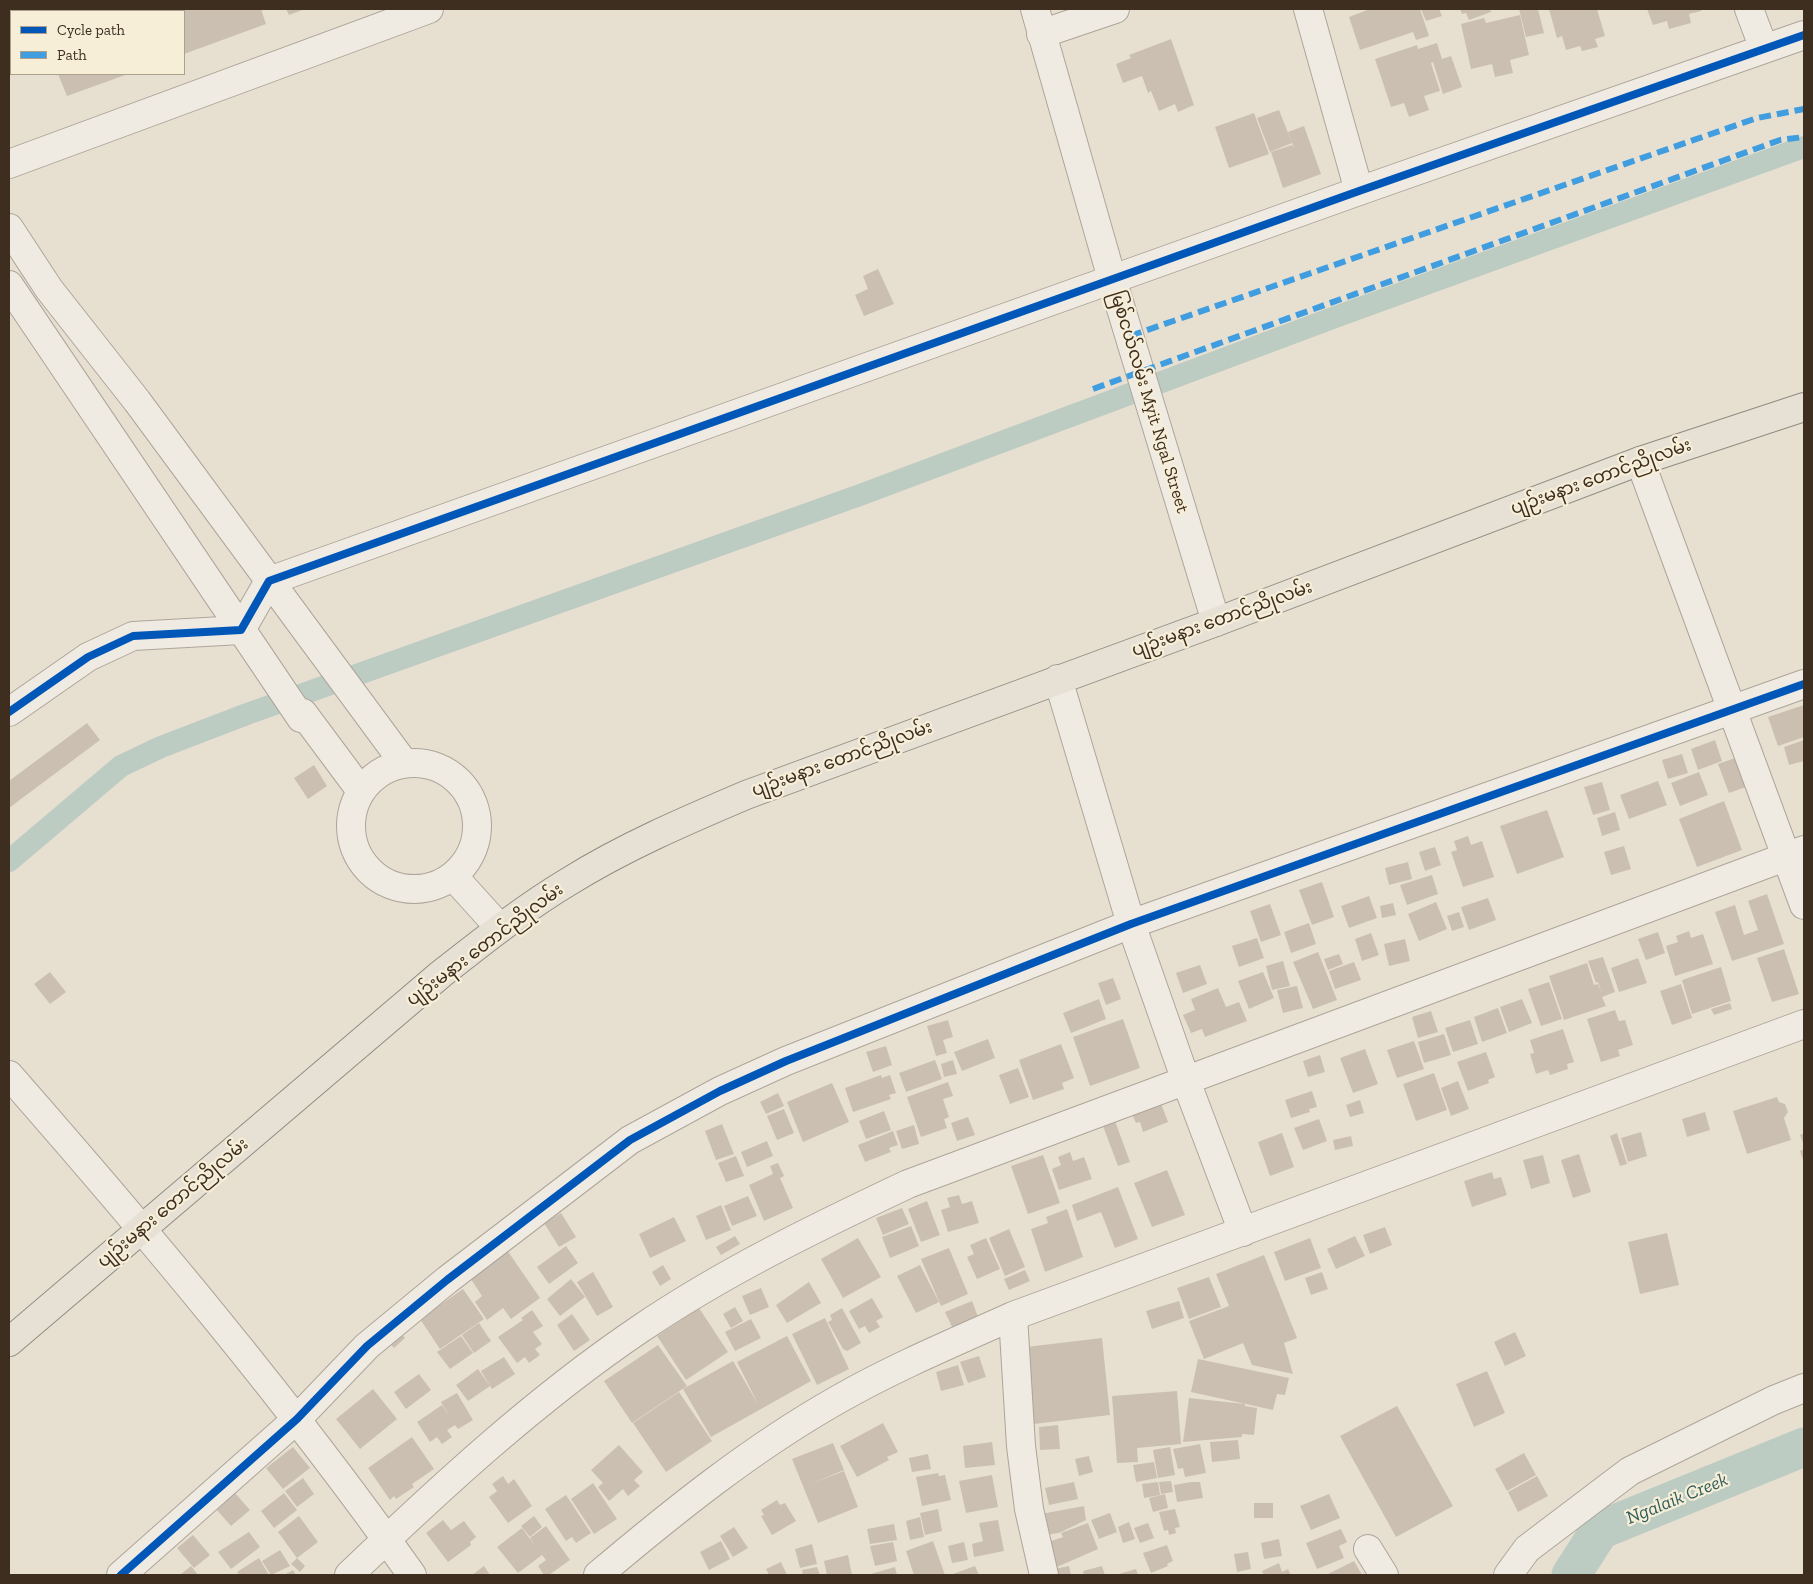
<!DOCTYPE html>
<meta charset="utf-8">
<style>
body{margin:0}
#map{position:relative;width:1813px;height:1584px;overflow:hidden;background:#e7e0d1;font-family:"Zilla Slab",serif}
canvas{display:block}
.frame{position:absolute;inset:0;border:10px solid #3d2e20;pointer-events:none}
.legend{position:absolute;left:10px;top:10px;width:175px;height:65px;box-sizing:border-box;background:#f7eed8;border:1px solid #ada18e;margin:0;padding:6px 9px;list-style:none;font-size:15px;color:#3d2e20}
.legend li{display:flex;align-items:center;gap:10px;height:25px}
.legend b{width:25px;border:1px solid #ada18e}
</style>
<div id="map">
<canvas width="1813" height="1584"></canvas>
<div class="frame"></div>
<ul class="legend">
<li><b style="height:6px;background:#0057b8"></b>Cycle path</li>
<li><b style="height:6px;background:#3f9de0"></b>Path</li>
</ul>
</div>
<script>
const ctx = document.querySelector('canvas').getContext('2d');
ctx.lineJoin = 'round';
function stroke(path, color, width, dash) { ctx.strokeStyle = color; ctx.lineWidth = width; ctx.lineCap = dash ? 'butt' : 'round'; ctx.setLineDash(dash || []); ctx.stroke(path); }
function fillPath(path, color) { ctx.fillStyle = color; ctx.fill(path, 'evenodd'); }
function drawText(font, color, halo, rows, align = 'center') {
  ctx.font = font + ' "Zilla Slab","Noto Sans Myanmar",serif'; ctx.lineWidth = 4.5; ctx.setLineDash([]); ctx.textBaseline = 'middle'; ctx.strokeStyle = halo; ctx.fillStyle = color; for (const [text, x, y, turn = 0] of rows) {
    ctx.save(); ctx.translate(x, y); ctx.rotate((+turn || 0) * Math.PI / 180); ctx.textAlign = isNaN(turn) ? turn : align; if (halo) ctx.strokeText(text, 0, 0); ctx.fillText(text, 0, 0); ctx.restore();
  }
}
stroke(new Path2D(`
 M9 861 121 766 161 747 247 714 860 495 1338 316 1804 147`), '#bcccc2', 22);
stroke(new Path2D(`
 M1571 1575 1600 1530 1804 1447`), '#bcccc2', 39);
fillPath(new Path2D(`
 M110 9H261L266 24 184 54V11H111Z
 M286 9H305L289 15Z
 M1370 9H1420L1429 36 1416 40 1413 32 1360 50 1349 17Z
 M1421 9H1439L1442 16 1426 21Z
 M1460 9H1490L1491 12 1469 20 1466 13 1462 14Z
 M1519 9H1538L1544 33 1526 37Z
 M1549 9H1597L1605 36 1595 39 1598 47 1582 51 1580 46 1566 50 1562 36 1557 38Z
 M1647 9H1701V11L1689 14 1691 23 1669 29 1667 21 1653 25Z
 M1520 15 1529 55 1510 60 1513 73 1495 77 1492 64 1471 69 1461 24 1484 18 1486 23Z
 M1171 39 1194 105 1178 112 1175 104 1159 111 1151 91 1148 93 1142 76 1123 83 1116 64 1131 58 1129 55Z
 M1437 43 1442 59 1451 56 1462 87 1443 94 1433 62 1431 63 1440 91 1424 96 1429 110 1409 117 1404 103 1391 107 1375 59 1417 45 1418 49Z
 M58 74H128L67 96Z
 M1279 110 1292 143 1270 152 1257 118Z
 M1254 113 1269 154 1229 168 1215 127Z
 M1304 126 1321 174 1283 188 1271 152 1292 145 1294 148 1288 132Z
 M878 269 894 304 864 316 855 295 868 289 863 276Z
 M1804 705V737L1778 746 1768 717Z
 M87 723 100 740 9 808V781Z
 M1715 740 1722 761 1698 770 1691 749Z
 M1804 740V761L1789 765 1784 747Z
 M1682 754 1688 773 1668 779 1662 760Z
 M1735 758 1746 787 1729 793 1718 764Z
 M314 765 327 786 308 799 294 778Z
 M1699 772 1708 795 1680 806 1671 783Z
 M1658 781 1667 805 1629 819 1620 795Z
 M1602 782 1610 810 1593 815 1584 787Z
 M1724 801 1742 850 1697 867 1679 819Z
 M1547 810 1564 857 1517 874 1500 826Z
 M1615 812 1620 830 1602 836 1597 818Z
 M1468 836 1471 845 1482 841 1494 877 1463 887 1451 852 1457 850 1454 841Z
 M1624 846 1631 869 1611 875 1604 852Z
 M1435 847 1441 865 1425 871 1419 852Z
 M1408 862 1412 879 1389 885 1385 868Z
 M1432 875 1438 894 1407 905 1400 885Z
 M1322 882 1334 917 1312 925 1299 890Z
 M1767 894 1784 944 1732 961 1715 912 1735 905 1744 935 1758 930 1748 901Z
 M1369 896 1377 918 1349 928 1341 906Z
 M1488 898 1496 920 1469 930 1461 907Z
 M1436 902 1447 929 1419 941 1408 914Z
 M1393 903 1396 915 1382 918 1380 906Z
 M1270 904 1281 935 1261 942 1250 911Z
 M1459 912 1464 927 1452 931 1447 916Z
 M1309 923 1316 944 1291 953 1284 932Z
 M1689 931 1691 938 1703 934 1713 964 1675 976 1666 946 1678 942 1676 936Z
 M1658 932 1665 953 1646 960 1638 939Z
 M1371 933 1379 955 1362 961 1355 939Z
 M1257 938 1264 958 1239 967 1232 946Z
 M1405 939 1410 961 1389 966 1384 944Z
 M1784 949 1799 994 1772 1002 1757 958Z
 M1318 952 1337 1000 1313 1009 1293 962Z
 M1339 954 1343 964 1328 970 1324 959Z
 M1603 957 1615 992 1602 997 1606 1006 1564 1020 1549 976 1587 963 1594 985 1598 984 1602 993 1598 982 1596 983 1588 961Z
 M1638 958 1647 983 1619 992 1611 968Z
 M1283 961 1290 986 1272 990 1266 966Z
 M1354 962 1361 980 1335 989 1329 971Z
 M1200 965 1207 984 1183 993 1176 973Z
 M1721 967 1731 1001 1692 1014 1682 980Z
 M50 972 66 992 50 1004 34 984Z
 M1263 972 1274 998 1249 1009 1238 981Z
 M1113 978 1121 999 1106 1005 1098 983Z
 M1549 982 1562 1019 1541 1026 1528 989Z
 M1681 984 1692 1018 1672 1025 1660 991Z
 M1297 986 1303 1008 1283 1013 1277 990Z
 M1218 988 1226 1007 1239 1002 1247 1021 1205 1037 1202 1029 1191 1033 1183 1015 1195 1010 1191 999Z
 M1099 999 1106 1019 1071 1033 1063 1013Z
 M1522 999 1532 1023 1509 1032 1500 1007Z
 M1730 1003 1732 1009 1714 1015 1711 1009Z
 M1498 1008 1507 1033 1482 1042 1474 1017Z
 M1615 1010 1619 1021 1625 1020 1633 1045 1618 1050 1620 1056 1601 1062 1587 1019Z
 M1431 1011 1438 1032 1418 1038 1412 1017Z
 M1123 1019 1140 1068 1090 1086 1073 1037Z
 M948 1020 953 1037 943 1040 947 1053 936 1056 927 1026Z
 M1470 1020 1478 1044 1453 1052 1445 1028Z
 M1563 1029 1574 1062 1567 1064 1568 1069 1550 1075 1548 1070 1536 1074 1530 1054 1534 1053 1530 1040Z
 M1444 1034 1451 1055 1424 1063 1418 1042Z
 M988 1039 995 1058 962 1071 954 1052Z
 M1414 1041 1424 1069 1397 1078 1387 1050Z
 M1061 1044 1074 1078 1062 1083 1064 1089 1033 1100 1019 1060Z
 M886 1046 892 1065 873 1072 866 1052Z
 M1365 1049 1378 1084 1353 1093 1340 1058Z
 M1486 1052 1495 1077 1488 1080 1489 1083 1468 1091 1457 1062Z
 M1320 1055 1325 1072 1308 1077 1303 1061Z
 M935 1060 942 1079 906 1092 899 1073Z
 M953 1060 957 1074 944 1077 941 1064Z
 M1018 1068 1029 1097 1010 1104 999 1075Z
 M1434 1073 1447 1110 1416 1121 1403 1084Z
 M881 1075 882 1078 890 1075 896 1093 889 1095 891 1099 853 1112 845 1088Z
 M1458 1081 1469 1109 1451 1116 1441 1088Z
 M948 1082 953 1096 943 1099 949 1117 944 1119 947 1128 921 1137 907 1097Z
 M832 1083 849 1122 803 1142 787 1102Z
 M1312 1091 1317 1107 1309 1109 1310 1112 1291 1118 1285 1100Z
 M778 1093 784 1106 766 1114 760 1102Z
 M1777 1097 1779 1102 1785 1104 1788 1112 1784 1118 1791 1140 1747 1154 1733 1111Z
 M1360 1100 1364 1113 1350 1117 1346 1105Z
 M1160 1101 1168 1122 1143 1132 1140 1122 1136 1123 1131 1112Z
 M784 1109 794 1133 777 1140 767 1116Z
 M884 1111 891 1130 866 1139 859 1121Z
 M1705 1112 1710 1130 1687 1137 1682 1119Z
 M968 1117 975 1135 957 1141 951 1123Z
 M1319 1119 1327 1141 1303 1150 1294 1128Z
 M1115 1121 1130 1162 1118 1166 1103 1126Z
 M722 1124 734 1154 716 1160 705 1131Z
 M914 1125 919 1144 902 1149 896 1131Z
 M893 1131 898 1145 889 1148 891 1152 865 1162 858 1145Z
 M1641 1132 1647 1156 1628 1162 1621 1138Z
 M1282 1133 1294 1167 1270 1176 1258 1142Z
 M1617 1133 1627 1164 1620 1166 1610 1136Z
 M1804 1133V1145L1800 1135Z
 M1351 1136 1353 1146 1335 1150 1333 1140Z
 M767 1141 773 1156 747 1167 741 1152Z
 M1804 1149V1163L1800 1151Z
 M1070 1152 1073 1161 1084 1157 1092 1179 1059 1190 1052 1169 1061 1165 1058 1157Z
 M1579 1154 1591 1192 1573 1198 1561 1160Z
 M1043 1155 1060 1203 1028 1214 1011 1166Z
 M1543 1155 1550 1183 1531 1189 1523 1160Z
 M736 1156 744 1176 726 1182 718 1163Z
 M778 1163 784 1176 780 1178 793 1208 764 1221 749 1185 773 1174 770 1166Z
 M1167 1170 1185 1215 1152 1227 1134 1183Z
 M1492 1172 1494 1179 1501 1177 1507 1195 1472 1207 1464 1181Z
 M1118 1187 1138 1239 1115 1248 1101 1212 1077 1221 1072 1205Z
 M959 1195 962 1204 972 1201 979 1223 948 1232 941 1210 950 1207 947 1198Z
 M748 1196 757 1216 732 1226 724 1206Z
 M927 1201 940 1235 921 1242 908 1209Z
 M721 1205 731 1230 706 1240 696 1216Z
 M902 1208 909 1224 883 1235 876 1218Z
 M1067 1209 1083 1257 1045 1272 1031 1229 1048 1223 1046 1217Z
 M561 1213 576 1237 559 1247 544 1223Z
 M674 1217 686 1241 650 1258 639 1234Z
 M911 1226 919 1246 890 1258 882 1237Z
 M1385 1227 1392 1245 1370 1254 1363 1235Z
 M1009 1229 1025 1267 1005 1276 989 1238Z
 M1667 1233 1679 1285 1640 1294 1628 1242Z
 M735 1236 740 1244 721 1255 716 1247Z
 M1355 1236 1365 1256 1336 1269 1327 1249Z
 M858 1238 881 1277 843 1298 821 1259Z
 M986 1238 1000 1269 977 1279 967 1257 974 1254 970 1245Z
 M1310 1238 1321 1268 1285 1281 1274 1252Z
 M566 1246 578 1263 549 1284 537 1267Z
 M949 1248 968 1294 941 1306 921 1259Z
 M507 1250 540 1298 511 1319 503 1308 487 1320 475 1302 482 1296 469 1276Z
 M1264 1255 1297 1338 1284 1343 1293 1374 1252 1365 1243 1343 1204 1359 1189 1321 1229 1306 1216 1274Z
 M663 1265 671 1279 660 1286 652 1272Z
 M920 1265 939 1302 916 1313 897 1276Z
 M1025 1270 1030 1281 1009 1290 1004 1279Z
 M593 1272 613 1307 597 1316 577 1282Z
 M1322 1272 1328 1289 1311 1295 1305 1278Z
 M1209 1277 1221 1307 1189 1319 1177 1288Z
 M571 1279 585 1297 560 1316 547 1299Z
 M809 1282 821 1303 787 1323 776 1305Z
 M761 1288 769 1307 750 1315 742 1296Z
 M463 1289 484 1319 440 1349 420 1319Z
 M872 1298 883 1317 876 1321 880 1327 869 1333 865 1326 859 1329 849 1311Z
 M972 1301 978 1317 952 1327 945 1312Z
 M1179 1301 1184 1318 1152 1329 1146 1311Z
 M735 1307 743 1321 731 1328 723 1314Z
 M699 1308 728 1352 686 1380 657 1336Z
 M842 1308 861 1343 847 1351 843 1349 828 1322 832 1320 830 1315Z
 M532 1310 543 1326 533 1332 542 1344 535 1349 540 1355 529 1363 525 1357 517 1363 498 1337 523 1320 521 1318Z
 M572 1314 590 1340 574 1351 557 1325Z
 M825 1318 849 1369 817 1385 792 1334Z
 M751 1319 761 1338 735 1351 725 1332Z
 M479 1323 491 1341 474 1353 462 1335Z
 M395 1327 405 1338 394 1348 384 1337Z
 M1515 1332 1526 1356 1505 1366 1494 1342Z
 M461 1336 473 1353 450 1369 437 1352Z
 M787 1336 811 1381 711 1437 683 1389 733 1361 758 1404 737 1362Z
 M1102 1338 1110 1415 1034 1424 1026 1347Z
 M658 1345 687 1386 632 1423 604 1381Z
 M979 1356 986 1377 968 1383 960 1362Z
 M504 1357 515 1374 492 1389 481 1371Z
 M1198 1359 1289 1378 1285 1395 1277 1394 1273 1410 1191 1392Z
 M958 1365 964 1385 941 1391 936 1372Z
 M478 1369 490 1386 468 1401 456 1385Z
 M1487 1371 1505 1413 1474 1427 1456 1384Z
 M419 1374 431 1390 406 1409 394 1392Z
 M373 1389 397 1419 360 1449 336 1419Z
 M1177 1391 1181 1444 1137 1448 1138 1462 1117 1463 1112 1396Z
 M679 1392 712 1441 666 1472 633 1423Z
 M457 1393 473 1420 458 1429 455 1425 447 1430 452 1437 442 1444 437 1437 430 1442 417 1422 442 1405 450 1417 441 1402Z
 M1189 1398 1245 1404V1406L1257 1408 1254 1435 1242 1434V1437L1183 1442Z
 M1397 1406 1453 1506 1396 1537 1340 1436Z
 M883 1423 898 1452 887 1457 889 1460 857 1477 840 1446Z
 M1058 1425 1060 1449 1040 1450 1039 1427Z
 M412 1437 434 1469 412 1484 414 1487 396 1499 394 1496 390 1500 368 1468Z
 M1238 1440 1240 1459 1212 1462 1210 1442Z
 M992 1442 995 1465 965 1468 963 1446Z
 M833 1443 844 1470 810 1484 844 1471 858 1507 818 1523 792 1459Z
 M1200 1444 1206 1473 1185 1477 1183 1468 1178 1469 1173 1449Z
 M619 1445 643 1472 634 1480 640 1486 628 1496 623 1489 609 1501 598 1487 603 1483 591 1470Z
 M293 1447 310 1468 283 1489 266 1468Z
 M1170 1447 1175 1475 1158 1478 1153 1450Z
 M1524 1453 1536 1475 1507 1491 1495 1469Z
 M928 1454 931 1469 912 1472 909 1458Z
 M1089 1456 1093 1472 1079 1476 1075 1459Z
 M1154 1462 1157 1478 1136 1482 1133 1465Z
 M938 1473 939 1476 945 1475 951 1500 922 1506 916 1477Z
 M992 1475 998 1507 966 1513 959 1481Z
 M503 1476 508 1484 514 1479 532 1506 508 1523 489 1497 497 1491 492 1484Z
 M1537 1476 1548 1496 1518 1512 1508 1492Z
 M303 1478 314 1494 297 1507 285 1491Z
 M1171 1481 1173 1492 1161 1494 1159 1482Z
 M1074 1482 1078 1499 1049 1505 1045 1488Z
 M1158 1482 1160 1495 1144 1498 1142 1484Z
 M1191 1482H1200L1203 1498 1177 1502 1174 1485Z
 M593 1483 617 1519 594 1534 571 1499Z
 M235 1493 250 1510 231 1526 217 1510Z
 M284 1493 297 1510 274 1528 261 1511Z
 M1165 1494 1168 1508 1153 1512 1149 1498Z
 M1329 1494 1340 1518 1311 1530 1300 1506Z
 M566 1495 591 1533 576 1543 572 1537 566 1541 545 1509Z
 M777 1500 780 1505 785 1503 796 1521 772 1535 761 1516 764 1515 761 1510Z
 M1254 1503H1273V1518H1254Z
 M1084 1506 1086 1520 1059 1533 1045 1535 1041 1514Z
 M938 1509 942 1531 925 1535 920 1513Z
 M1175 1509 1180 1527 1175 1528 1176 1533 1169 1535 1168 1530 1164 1531 1159 1512Z
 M1110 1513 1117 1532 1099 1539 1091 1520Z
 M299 1516 318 1542 297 1558 278 1532Z
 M534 1516 542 1527 530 1537 521 1526Z
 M920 1517 924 1537 910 1540 906 1521Z
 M443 1520 451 1530 464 1521 476 1537 470 1542 471 1545 448 1562 426 1533Z
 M998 1520 1004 1551 974 1557 972 1544 983 1541 979 1523Z
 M1129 1522 1135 1539 1123 1543 1118 1527Z
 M1088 1523 1098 1549 1057 1567 1048 1542 1063 1537 1061 1533Z
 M1148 1523 1154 1538 1140 1543 1134 1528Z
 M894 1524 897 1540 870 1544 867 1529Z
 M546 1526 570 1560 549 1575H544L538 1566 546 1560 542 1555 518 1573 497 1547 522 1528 536 1547 530 1538Z
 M734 1527 748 1548 733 1557 720 1536Z
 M1341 1529 1347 1542 1339 1546 1344 1558 1317 1569 1306 1543Z
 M249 1532 260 1547 231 1569 218 1552Z
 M193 1535 210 1555 194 1568 177 1548Z
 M1279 1539 1282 1556 1264 1559 1261 1543Z
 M721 1541 730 1559 709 1570 700 1552Z
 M933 1541 945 1575H914L906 1551Z
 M893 1542 897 1561 875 1566 870 1546Z
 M964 1542 968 1560 952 1563 948 1546Z
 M812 1544 817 1564 800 1568 795 1549Z
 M1167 1545 1173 1561 1167 1564 1168 1566 1151 1573 1143 1553Z
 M280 1550 290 1566 271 1575 262 1561Z
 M1248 1552 1251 1569 1237 1572 1234 1554Z
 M848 1555 852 1575H827L824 1561Z
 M259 1558 269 1575H239L237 1572Z
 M297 1558 305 1566 300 1572 291 1564Z
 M1354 1561 1362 1575H1326Z
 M781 1562 787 1575H769L766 1569Z
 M1279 1563 1282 1572 1288 1569 1291 1575H1264L1262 1571Z
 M191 1566 198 1575H180Z
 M484 1566 490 1575H472Z
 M975 1566 979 1575H950Z
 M1069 1566 1071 1575H1055L1054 1569Z
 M1102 1566 1105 1575H1084L1083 1571Z
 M817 1567 820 1575H803L802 1570Z
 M895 1567 897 1575H867Z
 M1136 1569 1138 1575H1115Z
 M293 1570 296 1575H284Z`), '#cbbfb2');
const minor = new Path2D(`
 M1035 9 1112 279 1216 622
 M1308 9 1359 191
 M1749 9 1764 49
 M1041 34 1115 9
 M9 164 429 9
 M9 228 49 289 137 401 404 763
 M9 285 301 718
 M1640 461 1804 905
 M1058 679 1131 924 1186 1081 1243 1232
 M9 712 88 657 133 636 241 630 269 581 1359 191 1804 35
 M301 718 303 713 361 791
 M351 826a63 63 0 1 1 126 0a63 63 0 1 1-126 0Z
 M453 876 500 928
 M9 1075C150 1236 288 1400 412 1575
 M1013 1316 1021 1446 1029 1509 1044 1575
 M1368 1549 1384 1575
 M121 1575 297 1419 367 1346 447 1280 630 1140 720 1091 786 1061 1131 924 1804 684
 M349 1575C440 1488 535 1400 640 1329 724 1272 817 1227 908 1184L1804 850
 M598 1575C674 1511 752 1448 839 1399 895 1367 955 1342 1013 1316L1804 1024
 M1508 1575 1527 1549 1630 1471 1774 1400 1804 1388`);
const major = new Path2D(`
 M9 1342 441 974C482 942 523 909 568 882 624 847 685 821 746 795L1216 622 1640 461 1804 407`);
stroke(minor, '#ada599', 30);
stroke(major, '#928b80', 30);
stroke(minor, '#efebe3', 28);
stroke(major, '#e6e1d4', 28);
stroke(new Path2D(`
 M1130 336 1757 118 1804 109
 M1093 389 1780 140 1804 137`), '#3f9de0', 6, [12, 6]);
stroke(new Path2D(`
 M9 712 88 657 133 636 241 630 269 581 1359 191 1804 35
 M121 1575 297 1419 367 1346 447 1280 630 1140 720 1091 786 1061 1131 924 1804 684`), '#0057b8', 8);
drawText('18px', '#3d2e20', '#f7eed8', [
 ["မြစ်ငယ်လမ်း Myit Ngal Street",1149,402,73],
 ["ပျဉ်းမနား တောင်ညိုလမ်း",1601,477,-20],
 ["ပျဉ်းမနား တောင်ညိုလမ်း",1222,619,-20],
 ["ပျဉ်းမနား တောင်ညိုလမ်း",842,759,-20],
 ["ပျဉ်းမနား တောင်ညိုလမ်း",485,945,-37],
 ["ပျဉ်းမနား တောင်ညိုလမ်း",173,1203,-40]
]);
drawText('italic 19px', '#2f5d5a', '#f7eed8', [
 ["Ngalaik Creek",1677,1499,-22]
]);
</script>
